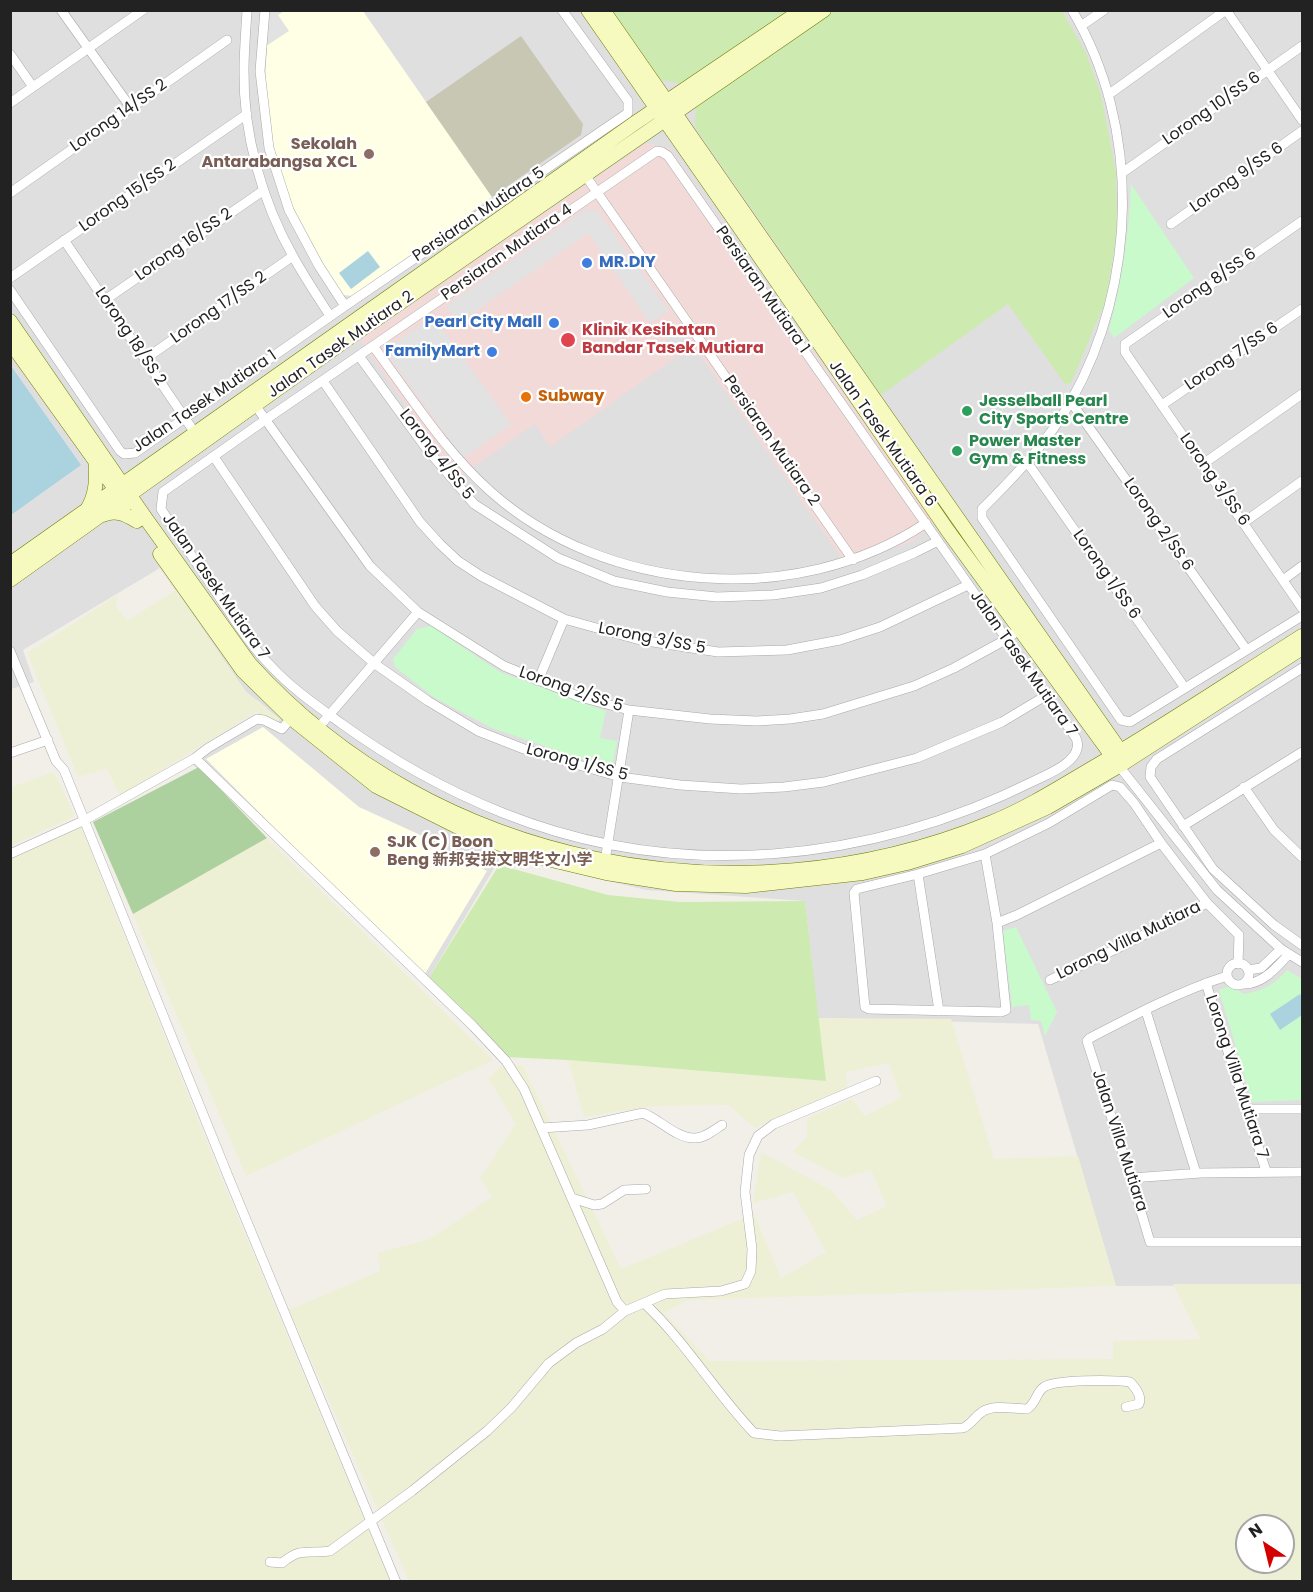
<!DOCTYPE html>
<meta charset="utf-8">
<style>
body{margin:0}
#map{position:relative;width:1313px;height:1592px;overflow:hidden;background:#f2efe9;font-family:Poppins,sans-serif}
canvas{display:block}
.frame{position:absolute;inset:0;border:12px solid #222;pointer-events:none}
.north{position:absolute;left:1235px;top:1514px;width:60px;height:60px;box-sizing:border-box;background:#fff;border:2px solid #a7a7a7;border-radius:50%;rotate:325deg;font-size:16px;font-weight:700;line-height:24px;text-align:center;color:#222}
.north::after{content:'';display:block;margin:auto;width:21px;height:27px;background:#d40000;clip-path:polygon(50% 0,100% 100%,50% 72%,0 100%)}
</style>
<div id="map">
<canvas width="1313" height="1592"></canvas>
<div class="frame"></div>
<div class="north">N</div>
</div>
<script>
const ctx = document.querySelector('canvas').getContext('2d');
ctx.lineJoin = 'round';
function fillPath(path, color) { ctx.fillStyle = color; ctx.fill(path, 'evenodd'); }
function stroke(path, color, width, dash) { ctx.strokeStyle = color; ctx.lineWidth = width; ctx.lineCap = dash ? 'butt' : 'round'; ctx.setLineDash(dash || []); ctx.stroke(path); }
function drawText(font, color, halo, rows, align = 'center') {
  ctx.font = font + ' Poppins,"Noto Sans SC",sans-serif'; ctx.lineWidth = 4.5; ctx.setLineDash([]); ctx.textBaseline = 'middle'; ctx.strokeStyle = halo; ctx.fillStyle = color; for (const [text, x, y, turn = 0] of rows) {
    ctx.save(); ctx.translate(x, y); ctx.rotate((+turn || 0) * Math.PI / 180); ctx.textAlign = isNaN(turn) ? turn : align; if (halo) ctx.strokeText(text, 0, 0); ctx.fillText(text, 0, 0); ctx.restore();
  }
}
fillPath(new Path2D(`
 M11 11H1302V1285L1116 1286 1038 1024 818 1018 805 901 646 890 502 855 427 981 188 760 267 708 246 692 160 568 23 650 34 682 11 689Z`), '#e0dfdf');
fillPath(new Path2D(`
 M646 143 669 148 935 523 913 541 847 566 678 324 664 334 678 356 550 447 535 424 458 478 435 448 360 340Z`), '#f2dad9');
fillPath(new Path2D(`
 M269 11H363L492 197 353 296 343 295 323 264 293 208 280 172 271 136 265 80Z
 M263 727 359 807 416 833 487 871 423 977 206 759Z`), '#ffffe5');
fillPath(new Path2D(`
 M521 36 583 124 581 135 492 197 426 102Z`), '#c7c7b4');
fillPath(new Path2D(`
 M176 590 246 692 280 719 277 723 256 712 120 796 107 769 78 777 27 653 119 594 115 605 127 621Z
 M54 772 75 816 11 846V787Z
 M81 827 221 1177 390 1581H11L10 860Z
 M267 838 493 1060 246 1176 133 914Z
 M818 1018 951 1019 994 1159 1078 1156 1116 1286 688 1300 664 1313 710 1361 1113 1359V1341L1200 1339 1173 1284H1302V1581H409L289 1310 380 1271 378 1253 430 1239 492 1197 480 1178 516 1124 488 1078 504 1064 523 1066 621 1269 754 1214 781 1278 826 1252 793 1192 753 1203 761 1152 831 1190 857 1220 887 1206 871 1170 843 1178 793 1152 807 1136V1118L852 1099 865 1116 901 1098 889 1063 846 1072 847 1088 755 1128 728 1105 654 1106 584 1117 568 1060 826 1081ZM1247 1526H1283V1562H1247Z`), '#eef0d5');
fillPath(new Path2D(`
 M612 11H789L683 84 659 80Z
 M834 11H1062L1086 53 1101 95 1116 172 1117 232 1106 300 1071 383 1065 384 1008 304 881 395 695 127 696 106Z
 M499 865 608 895 680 902 805 901 826 1081 568 1060 505 1057 427 981Z`), '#cdebb0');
fillPath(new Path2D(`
 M199 767 267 838 133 914 93 822Z`), '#add19e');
fillPath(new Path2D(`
 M1131 184 1194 278 1114 338 1109 330C1122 280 1129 236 1131 184Z
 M431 626 500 672 606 711 600 738 617 741 612 769 492 728 435 698 395 667 393 659 417 629Z
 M1016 927 1057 1012 1045 1036 1041 1021 1031 1020 1029 1005 1012 1007 1003 931Z
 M1287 970 1302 979V1100L1252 1102 1219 990 1230 986 1244 994C1263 991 1274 985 1287 970Z`), '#c8facc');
fillPath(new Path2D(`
 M269 11H284L278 15 289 31 266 46Z
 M586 209 597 210 669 311 650 323 588 233 459 323 446 306Z
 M433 316 511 425 463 458 387 354 389 347Z`), '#e2e2e2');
fillPath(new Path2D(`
 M368 251 380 267 351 289 339 273Z
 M11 366 81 465 11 515H10Z
 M1300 994 1302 999V1015L1280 1030 1270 1014Z`), '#aad3df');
const street = new Path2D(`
 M61 10 131 108
 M247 10C246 30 244 50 244 70 243 134 262 202 294 258 305 278 318 297 330 316
 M265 10 260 71 269 148 289 210 319 266 345 306
 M1072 10C1142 127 1137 284 1071 401 1048 442 1015 476 982 509V518L1121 720 1130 722 1302 616
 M1081 26 1104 10
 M10 54 33 87
 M1108 95 1226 10 1302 120
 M10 103 143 10
 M657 151 662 152 668 156 1076 738C1085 759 1051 773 1036 780 870 863 677 883 503 813 445 790 392 760 342 724 317 706 291 688 270 665 250 645 234 619 218 595 199 567 180 538 161 509L163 492 265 420Z
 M1122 173 1302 46
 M585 175 853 560
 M10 193 227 40
 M1302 221 1125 344V352L1302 608
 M1171 224 1302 131
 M64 240 195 433
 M10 278 247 114
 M10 290 120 451 124 454 135 453 345 306 628 113V101L562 10
 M105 300 264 190
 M373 346C410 395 444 450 490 491 605 594 797 609 926 523
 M359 356 426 448 474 504 558 558 614 581 667 592 717 597 773 595 821 588 862 575 914 553 938 541
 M145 359 293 256
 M323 381 420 522 440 544 458 561 481 576 564 619 640 640 718 652 787 650 840 640 880 627 968 585
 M1071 402 1246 649
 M255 405 370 566 418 612 504 666 580 697 629 710 710 719 757 721 790 719 823 714 914 686 954 668 1007 639 1020 629
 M1162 405 1302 309
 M214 457 315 606 337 631 375 664 428 701 478 731 524 749 620 777 680 785 741 789 784 787 824 782 917 758 1002 722 1047 695
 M1027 462 1185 688
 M1203 464 1302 394
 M1243 523 1302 481
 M1283 580 1302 566
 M10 651 56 761 64 770 228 1176 396 1582
 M1302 668 1157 759 1151 767 1150 777 1213 869 1274 925 1302 945
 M538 681 564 619
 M318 728 418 612
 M10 753 48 740
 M195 758 208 748 257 719 264 720 282 729 291 718
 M1119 766 1217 890 1281 949 1302 962
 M1244 787 1274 830 1302 857
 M1183 826 1302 752
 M10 854 85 820 195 758 473 1026 506 1061 524 1089 617 1302 625 1311
 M985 854 997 923 1006 1010 1001 1012 869 1009 865 1007 854 893 857 889 918 874 985 854 1049 823 1112 785 1120 787 1134 803 1161 843 1207 903 1239 935 1238 964
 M605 861 629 710
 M918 874 939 1011
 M997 923 1017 915 1161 843
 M1227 974a11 11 0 1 1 22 0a11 11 0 1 1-22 0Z
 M1248 970 1261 968 1281 949
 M1227 976C1180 991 1134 1015 1090 1038L1087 1041 1088 1044 1131 1178 1150 1242H1302
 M1050 980 1116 949 1207 903
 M1206 983 1266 1171
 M1244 984C1263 984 1276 968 1289 954
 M1146 1011 1196 1173
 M1247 1109H1302
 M541 1128 588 1125 643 1113C659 1119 677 1139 695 1138 705 1138 714 1130 722 1125
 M1131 1178 1201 1173 1302 1172
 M572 1198 594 1205 602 1204 624 1190 646 1189
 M644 1303C685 1341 715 1392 754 1433L780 1436 963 1428C972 1424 974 1417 982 1412 993 1404 1014 1409 1027 1409 1036 1404 1036 1392 1044 1387 1056 1379 1115 1380 1130 1382 1136 1388 1142 1396 1139 1404L1126 1407
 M270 1562 282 1563C301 1547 307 1554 330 1551L412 1491 487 1431 511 1408 549 1363 576 1343 603 1329 625 1311 665 1294 721 1291 745 1284 751 1271 752 1249 745 1192 749 1155 758 1136 774 1124 876 1081`);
const secondary = new Path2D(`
 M588 10 740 228 948 531 1118 764
 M603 10C774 257 947 502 1119 749
 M10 321 144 516 250 664C435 868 738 926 990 823 1025 809 1057 789 1089 770 1161 728 1231 681 1302 636
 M10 342 126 504
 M88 508C97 492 96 479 96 461
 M103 515C116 509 126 515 137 521
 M160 554 243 671 291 718 376 786 456 826 522 853 606 873 676 884 746 886 863 873 907 863 962 846 1048 807 1119 766 1302 648
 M10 564 635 123 802 10
 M10 580 346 340 824 10`);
stroke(street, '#a9a9a9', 10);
stroke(secondary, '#707d05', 15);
stroke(street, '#fff', 9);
stroke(secondary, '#f7fabf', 14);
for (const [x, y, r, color] of [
 [369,154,6,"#8d6e63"],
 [587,263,6,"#3f7fe0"],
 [554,323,6,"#3f7fe0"],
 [568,340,8,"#e0444e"],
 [492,352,6,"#3f7fe0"],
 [526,397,6,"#e8710a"],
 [967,411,6,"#2e9e5b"],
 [957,451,6,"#2e9e5b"],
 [375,852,6,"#8d6e63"]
]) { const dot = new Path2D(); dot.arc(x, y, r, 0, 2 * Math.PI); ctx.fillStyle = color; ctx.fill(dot); stroke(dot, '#fff', 2); }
drawText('16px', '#222', '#fff', [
 ["Lorong 10/SS 6",1212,109,-35],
 ["Lorong 14/SS 2",119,116,-35],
 ["Lorong 9/SS 6",1237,178,-35],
 ["Lorong 15/SS 2",128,196,-35],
 ["Persiaran Mutiara 5",479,215,-34],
 ["Lorong 16/SS 2",184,245,-35],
 ["Persiaran Mutiara 4",507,253,-35],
 ["Lorong 8/SS 6",1210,284,-35],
 ["Persiaran Mutiara 1",762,290,55],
 ["Lorong 17/SS 2",219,308,-35],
 ["Lorong 18/SS 2",130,337,56],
 ["Jalan Tasek Mutiara 2",341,345,-35],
 ["Lorong 7/SS 6",1232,357,-34],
 ["Jalan Tasek Mutiara 1",205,402,-34],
 ["Jalan Tasek Mutiara 6",882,434,55],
 ["Persiaran Mutiara 2",771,441,55],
 ["Lorong 4/SS 5",436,455,52],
 ["Lorong 3/SS 6",1214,480,55],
 ["Lorong 2/SS 6",1158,525,55],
 ["Lorong 1/SS 6",1106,575,55],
 ["Jalan Tasek Mutiara 7",215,587,55],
 ["Lorong 3/SS 5",652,639,11],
 ["Jalan Tasek Mutiara 7",1023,664,55],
 ["Lorong 2/SS 5",571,690,19],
 ["Lorong 1/SS 5",577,763,15],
 ["Lorong Villa Mutiara",1129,941,-26],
 ["Lorong Villa Mutiara 7",1236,1077,72],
 ["Jalan Villa Mutiara",1119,1141,72]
]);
drawText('bold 16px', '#785e54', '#fff', [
 ["Sekolah",357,145],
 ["Antarabangsa XCL",357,163],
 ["SJK (C) Boon",387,843,"left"],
 ["Beng 新邦安拔文明华文小学",387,861,"left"]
], 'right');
drawText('bold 16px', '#366cbe', '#fff', [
 ["MR.DIY",599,263,"left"],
 ["Pearl City Mall",542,323],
 ["FamilyMart",480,352]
], 'right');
drawText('bold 16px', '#be3a42', '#fff', [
 ["Klinik Kesihatan",582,331],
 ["Bandar Tasek Mutiara",582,349]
], 'left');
drawText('bold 16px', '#c56008', '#fff', [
 ["Subway",538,397]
], 'left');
drawText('bold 16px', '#27864d', '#fff', [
 ["Jesselball Pearl",979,402],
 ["City Sports Centre",979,420],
 ["Power Master",969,442],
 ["Gym & Fitness",969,460]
], 'left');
</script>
